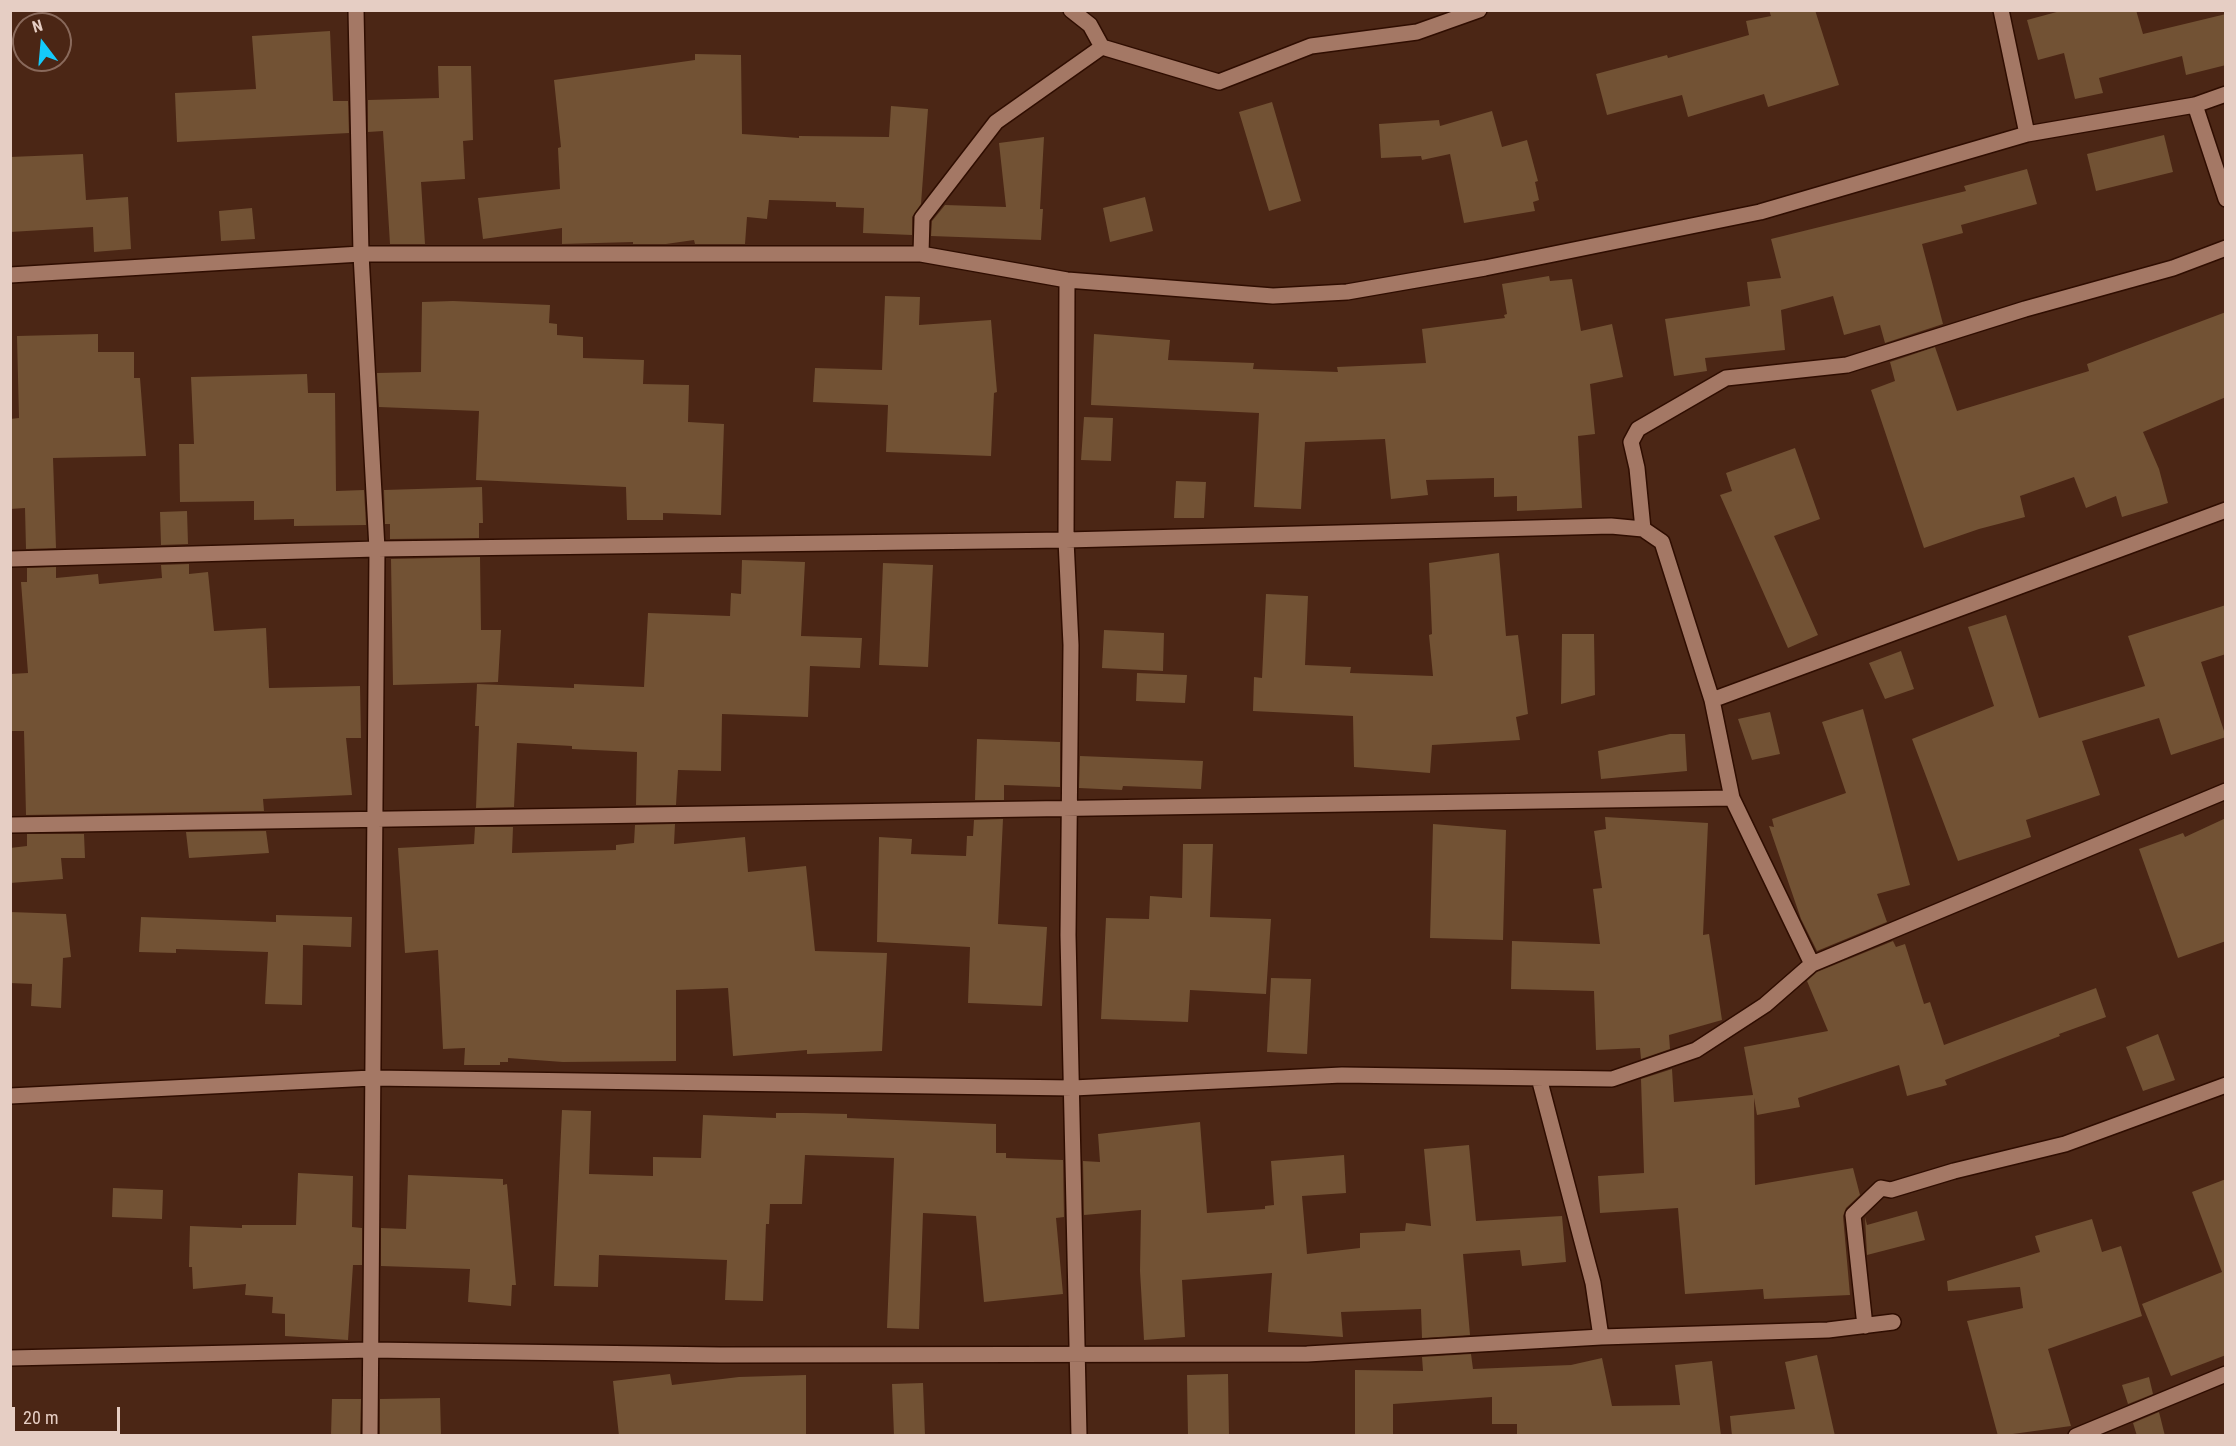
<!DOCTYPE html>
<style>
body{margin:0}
#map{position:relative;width:2236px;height:1446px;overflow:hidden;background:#4b2615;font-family:"Roboto Condensed",sans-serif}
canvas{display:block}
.frame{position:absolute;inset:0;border:12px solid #e6cec4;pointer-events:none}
.north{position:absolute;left:12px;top:12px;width:60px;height:60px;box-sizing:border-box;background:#4b2615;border:2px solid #89695b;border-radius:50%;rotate:344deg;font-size:16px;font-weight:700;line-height:24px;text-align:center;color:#e6cec4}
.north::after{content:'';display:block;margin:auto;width:21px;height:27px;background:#14cafb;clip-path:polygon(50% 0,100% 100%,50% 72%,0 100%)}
.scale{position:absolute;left:12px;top:1407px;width:108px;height:27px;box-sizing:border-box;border:3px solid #e6cec4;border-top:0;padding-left:8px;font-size:18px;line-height:21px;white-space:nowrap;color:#e6cec4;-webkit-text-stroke:4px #4b2615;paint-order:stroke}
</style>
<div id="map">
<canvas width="2236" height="1446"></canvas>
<div class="frame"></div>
<div class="north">N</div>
<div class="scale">20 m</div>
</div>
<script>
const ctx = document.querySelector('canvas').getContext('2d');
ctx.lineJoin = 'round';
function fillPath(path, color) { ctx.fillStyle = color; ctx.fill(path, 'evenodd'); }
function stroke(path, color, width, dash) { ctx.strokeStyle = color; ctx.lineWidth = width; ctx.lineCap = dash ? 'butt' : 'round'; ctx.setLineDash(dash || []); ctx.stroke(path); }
fillPath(new Path2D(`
 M1769 10H1815L1839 85 1768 107 1764 94 1688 117 1682 95 1607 115 1596 74 1667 55 1668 58 1749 35 1746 21 1771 16Z
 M2064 10H2136L2143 34 2226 14V65L2186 75 2182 56 2099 78 2103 93 2075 99 2064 53 2038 60 2027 20Z
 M330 31 333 101H348L349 133 177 142 175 93 256 89 252 36Z
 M695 54 741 55 742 134 799 138V136L889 137 891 106 928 109 921 204 912 217V235L863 233 864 208 836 207V202L769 200 767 219 747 217 745 244H695L694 240 666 244H633V242L562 244V228L483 239 478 198 560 189 558 148 561 147 554 80 695 60Z
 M438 66H471L473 140 463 141 465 179 421 182 425 244H390L383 131 368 132V100L439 98Z
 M1272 102 1301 201 1269 211 1239 112Z
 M1492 111 1502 147 1527 140 1538 181 1535 182 1539 200 1533 202 1535 211 1464 223 1450 154 1422 160 1421 156 1381 158 1379 124 1439 120 1440 126Z
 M2164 135 2173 172 2096 191 2087 154Z
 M1044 137 1040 209H1043L1041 240 931 236 932 221 945 205 1006 207 999 143Z
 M83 154 86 200 128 197 131 249 94 252 93 227 10 232V157Z
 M2027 169 2037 204 1961 225 1963 233 1922 244 1943 324 1885 343 1880 325 1844 335 1833 296 1781 310 1785 350 1705 358 1707 371 1674 376 1665 319 1750 306 1747 282 1781 278 1771 239 1966 191 1964 186Z
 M1145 197 1153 231 1110 242 1103 208Z
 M252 208 255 239 221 241 219 211Z
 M1549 276 1550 281 1572 279 1581 331 1612 324 1623 377 1590 384 1595 434 1578 436 1582 508 1517 511V496L1494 497V478L1426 480 1428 495 1391 499 1385 439 1305 442 1301 509 1254 507 1259 413 1091 405 1094 334 1170 340 1168 360 1254 363 1253 369 1338 372 1337 367 1426 363 1422 329 1505 318 1504 315 1507 314 1502 284Z
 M885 296 920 297 919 325 991 320 997 392 994 393 991 456 886 452 888 405 813 402 815 368 882 370Z
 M453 301 550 305 549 323 557 324V335L583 337V358L644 360 643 384 689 385 688 422 724 424 721 515 663 513V520H627L626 487 476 480 479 411 379 407 377 373 421 372 422 302Z
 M2226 312V397L2143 432 2159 469 2168 503 2122 517 2116 496 2086 508 2074 477 2020 496 2025 517 1979 529 1924 548 1871 390 1895 381 1890 362 1935 347 1957 411 2089 371 2087 364Z
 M98 334V352H134V378H140L146 456 53 458 56 548 26 549 25 508 10 509V419L19 418 17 336Z
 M307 374 308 393H335L336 491 364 490 366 525 294 526V519L254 520V501L180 502 179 444H194L191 377Z
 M1084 417 1113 418 1111 461 1081 460Z
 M1795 448 1820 519 1774 536 1818 635 1788 648 1720 495 1732 491 1726 473Z
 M1176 481 1206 482 1204 518H1174Z
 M482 487 483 523H479V538L390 539V524H385L384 490Z
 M187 511 188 544 161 545 160 512Z
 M1499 553 1506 636 1518 635 1528 714 1516 717 1520 740 1432 745 1430 773 1354 767 1353 716 1253 711 1254 677 1262 678 1266 594 1308 596 1305 665 1351 667 1350 673 1433 676 1429 635 1432 634 1429 563Z
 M480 557 481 630H501L498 682 393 685 391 559Z
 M742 560 805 562 801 636 862 638 860 668 810 666 808 717 722 714 721 771 678 770 676 805H636L637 752 572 749V746L517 743 514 807 476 808 479 726H475L477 684 574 688V684L644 687 648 613 730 616 731 593 741 594Z
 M883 563 933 565 928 667 879 665Z
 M189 564V574L208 572 214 631 266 628 269 688 360 686 361 738H346L352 795 263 799 264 811 26 815 24 731H10V674L28 673 21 582H27V568L56 567V578L98 574 99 584 162 578 161 565Z
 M2226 605V654L2201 662 2226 737 2171 755 2159 718 2082 741 2100 795 2026 820 2031 837 1958 861 1912 739 1994 706 1968 627 2006 615 2039 718 2145 686 2128 636Z
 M1104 630 1164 633 1163 671 1102 668Z
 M1562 634H1594L1595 695 1561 704Z
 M1901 651 1914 689 1885 699 1869 663Z
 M1137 673 1187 675 1185 703 1136 701Z
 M1863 709 1910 885 1877 894 1887 922 1817 951 1801 919 1769 826 1774 827 1772 819 1846 793 1822 722Z
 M1770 712 1780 754 1752 760 1738 719Z
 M1670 734H1685L1687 771 1601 779 1598 751Z
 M977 739 1060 742V787L1004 785V800H975Z
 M1080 756 1203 761 1201 789 1123 786 1122 790 1079 788Z
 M1605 817 1708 823 1703 935 1709 934 1722 1020 1669 1035 1670 1049 1641 1059 1640 1048 1596 1050 1594 991 1511 989 1512 941 1600 944 1593 889 1602 888 1594 831 1606 829Z
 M2226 818V941L2178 958 2139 849 2183 833 2185 837Z
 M1003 819 998 924 1047 927 1042 1006 968 1003 970 947 877 942 879 837 912 839 911 854 966 856 967 836H973L974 820Z
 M675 824 674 844 745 837 748 872 806 866 815 951 887 953 882 1051 807 1054V1050L733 1056 728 988 676 990V1061L563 1062 508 1058V1062H500V1065H464L465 1048 443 1049 438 950 405 953 398 848 474 844 475 827H513L512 853 616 850V845L634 843 635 825Z
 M1433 824 1506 830 1503 940 1430 938Z
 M266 831 269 853 189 858 186 832Z
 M27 834H84L85 858H61L63 879 10 883V848L27 846Z
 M1183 844H1213L1210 917 1271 919 1266 994 1190 990 1188 1022 1101 1019 1106 918 1149 919 1150 896 1182 898Z
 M10 912 66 914 71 957 63 958 61 1008 31 1006 32 984 10 983Z
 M276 915 352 917 351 947 303 945 302 1005 265 1004 268 952 176 949V953L139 952 141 917 276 922Z
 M1893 941 1896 947 1905 944 1924 1004 1930 1002 1944 1045 2096 988 2106 1017 2059 1034 2060 1036 1945 1080 1947 1085 1907 1096 1899 1065 1798 1098 1800 1107 1757 1115 1754 1098 1755 1185 1853 1168 1860 1195 1846 1208 1843 1216 1850 1295 1764 1299 1763 1289 1685 1294 1678 1208 1600 1213 1598 1176 1644 1173 1641 1079 1672 1069 1674 1102 1753 1095 1744 1047 1828 1031 1807 981 1817 972Z
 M1271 978 1311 979 1307 1054 1267 1052Z
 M2158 1034 2175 1080 2143 1091 2126 1047Z
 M562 1110 591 1111 589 1174 653 1176V1157L701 1158 703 1115 776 1118V1113H804L847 1114V1118L996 1124V1153H1006V1158L1063 1160 1064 1217 1056 1218 1063 1294 984 1302 976 1216 923 1213 919 1329 887 1328 894 1158 805 1155 802 1204H770L769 1224H766L763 1301 725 1300 727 1260 599 1255 598 1287 554 1286Z
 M1200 1122 1207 1213 1265 1209V1206L1274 1205 1271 1161 1344 1155 1346 1193 1302 1196 1307 1254 1360 1248V1233L1405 1231 1406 1223 1431 1226 1424 1149 1469 1145 1476 1221 1562 1216 1566 1262 1522 1266 1520 1250 1463 1254 1470 1335 1422 1338 1421 1309 1341 1312 1343 1337 1268 1332 1272 1273 1182 1280 1185 1337 1144 1340 1140 1271 1141 1210 1084 1215 1083 1161 1100 1162 1098 1134Z
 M298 1173 353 1176 352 1227 362 1228V1265H353L348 1340 285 1336V1314L272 1313 273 1297 245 1295 246 1284 193 1289 192 1267H189L190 1226 242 1228V1225H296Z
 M408 1175 503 1179V1185L507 1184 516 1285H512L511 1306 468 1302 470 1269 381 1266V1228L406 1229Z
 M2226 1179V1355L2171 1376 2142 1304 2222 1272 2192 1192Z
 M113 1188 163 1190 162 1219 112 1217Z
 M1917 1211 1925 1240 1867 1255 1865 1217 1867 1225Z
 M2092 1219 2102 1252 2121 1246 2142 1316 2048 1349 2071 1426 1998 1436 1967 1321 2023 1308 2020 1287 1948 1291 1947 1281 2040 1252 2035 1236Z
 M1471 1354 1473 1369 1571 1365 1602 1358 1612 1406 1680 1405 1675 1365 1712 1361 1721 1436H1517V1424H1492V1397L1393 1404V1436H1355V1370L1423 1371 1422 1357Z
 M1817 1355 1835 1436H1732L1730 1416 1795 1409 1785 1362Z
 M670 1374 672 1385 739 1377 806 1375V1436H619L613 1381Z
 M1228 1374 1229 1436H1188L1187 1375Z
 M2149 1377 2153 1394 2128 1404 2122 1385Z
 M923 1383 925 1436H894L892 1384Z
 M440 1398 441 1436H380V1399Z
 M332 1399H361L360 1436H331Z
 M2159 1412 2165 1436H2137L2133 1423Z`), '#725234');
const street = new Path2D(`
 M356 10 361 254 377 549 370 1436
 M1071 10 1090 25 1102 47
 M2001 10 2027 134
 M2195 105 2226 199
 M921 254 922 218 996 122 1102 47 1219 82 1311 46 1417 32 1479 10
 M10 275 361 254H921L1067 280 1273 296 1347 292 1485 268 1760 212 2027 134 2195 105 2226 94
 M1067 280 1066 540 1071 645 1068 935 1079 1436
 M1643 529 1637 468 1631 442 1638 429 1726 378 1847 365 2025 309 2173 268 2226 248
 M10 559 377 549 1066 540 1611 526 1643 529 1662 542 1712 700 1732 798 1812 964
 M1712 700 2226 510
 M10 825 1732 798
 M1539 1078 1593 1283 1601 1337
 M10 1096 372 1078 1073 1088 1342 1075 1612 1079 1696 1050 1765 1005 1812 964 2226 791
 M1865 1326 1853 1215 1881 1188 1891 1190 1954 1171 2065 1144 2226 1085
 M10 1358 370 1350 720 1355 1307 1354 1601 1337 1828 1330 1893 1322
 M2076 1436 2226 1374`);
stroke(street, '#2f0d00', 18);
stroke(street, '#a47865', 15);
</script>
